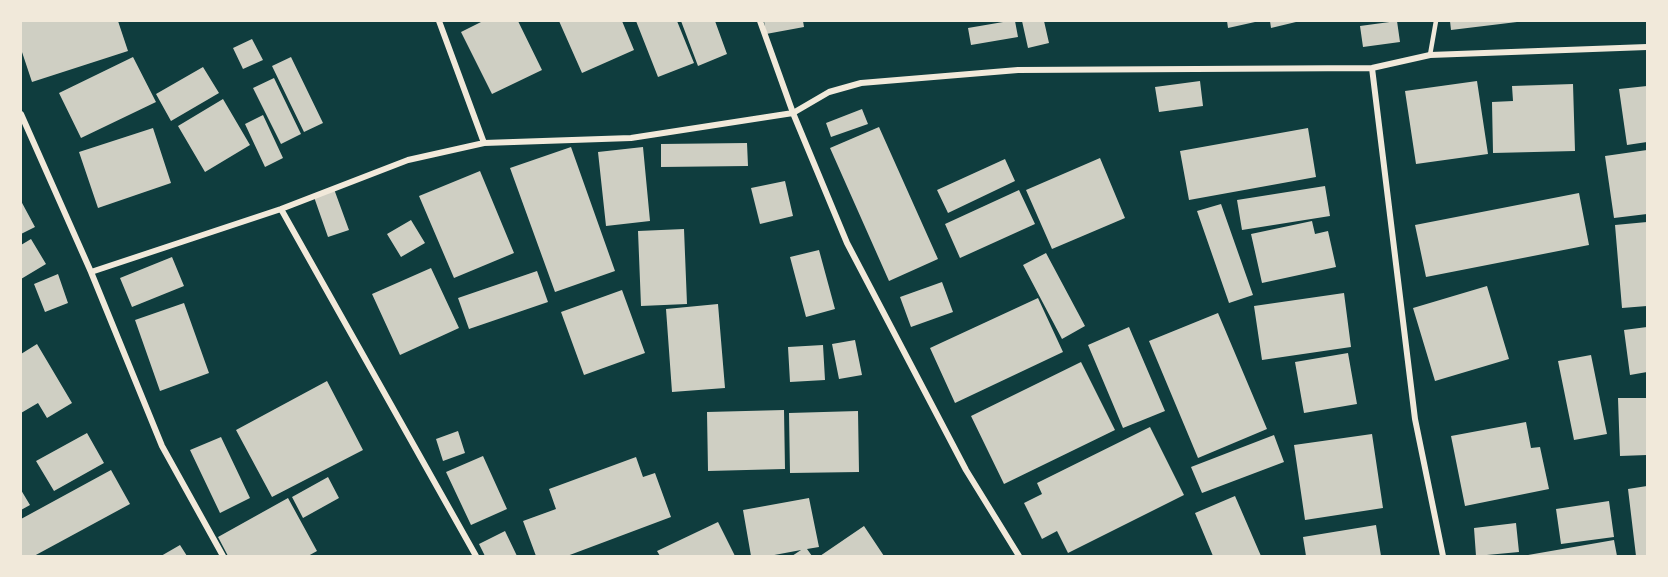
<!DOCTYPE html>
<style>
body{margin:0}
#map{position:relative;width:1668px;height:577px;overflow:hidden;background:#0f3d3e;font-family:Inter,sans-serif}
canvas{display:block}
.frame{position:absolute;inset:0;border:22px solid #f1e9da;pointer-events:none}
</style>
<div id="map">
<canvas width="1668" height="577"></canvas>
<div class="frame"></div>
</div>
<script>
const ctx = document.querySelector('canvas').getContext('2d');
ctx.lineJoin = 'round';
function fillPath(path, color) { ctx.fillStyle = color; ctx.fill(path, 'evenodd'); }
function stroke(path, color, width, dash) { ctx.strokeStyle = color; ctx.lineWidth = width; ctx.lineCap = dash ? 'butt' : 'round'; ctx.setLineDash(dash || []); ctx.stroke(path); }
fillPath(new Path2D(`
 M21 21H118L128 51 32 82 21 49Z
 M483 21H518L542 70 492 94 461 32Z
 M559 21H622L634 50 582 73Z
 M636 21H677L694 63 658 77Z
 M681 21H715L727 54 698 66Z
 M764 21H803L804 27 766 34Z
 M1009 21H1015L1018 37 971 45 968 28Z
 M1022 21H1044L1049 43 1028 48Z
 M1227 21H1254L1255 22 1228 28Z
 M1270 21H1296V22L1271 28Z
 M1397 21 1400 42 1363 47 1360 26Z
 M1450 21H1517V22L1451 30Z
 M252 39 263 60 243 69 233 48Z
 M133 57 156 102 81 138 59 93Z
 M291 57 323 123 304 132 272 66Z
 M203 67 219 93 171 121 156 94Z
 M274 78 301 134 281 144 253 88Z
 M1200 81 1203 106 1159 112 1155 87Z
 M1477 81 1488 154 1416 164 1405 91Z
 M1573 84 1575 151 1493 153 1492 102 1513 101 1512 86Z
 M1647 86V142L1627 145 1619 89Z
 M223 99 250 145 205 172 178 126Z
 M862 109 868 124 831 137 826 123Z
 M263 115 283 158 265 167 245 124Z
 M879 127 938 259 889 281 830 148Z
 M153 128 171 183 98 208 79 152Z
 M1308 128 1316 177 1189 200 1180 151Z
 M747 143 748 166 661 167V144Z
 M571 147 615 271 555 292 510 168Z
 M643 147 650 221 606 226 598 152Z
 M1647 150V214L1614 218 1605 156Z
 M1100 158 1125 218 1052 249 1026 190Z
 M1005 159 1015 181 948 213 937 190Z
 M480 171 514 253 454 278 419 196Z
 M785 181 793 216 760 224 751 188Z
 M1325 186 1330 216 1242 230 1237 200Z
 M334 189 349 230 328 237 314 197Z
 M1019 190 1035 224 960 258 945 224Z
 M1579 193 1589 245 1426 277 1415 225Z
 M21 201 35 227 21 234Z
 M1221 204 1253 295 1229 303 1197 211Z
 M411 220 425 243 401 257 387 234Z
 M1312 221 1315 234 1328 231 1336 267 1262 283 1251 234Z
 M1647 222V306L1622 308 1615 225Z
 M684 229 687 304 641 306 638 231Z
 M31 239 46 264 21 279V245Z
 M819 250 835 309 806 317 790 257Z
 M1046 253 1085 326 1062 339 1023 265Z
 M172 257 184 286 132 307 120 278Z
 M431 268 459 328 400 355 372 294Z
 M537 271 548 302 469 329 458 298Z
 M58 274 68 303 45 312 34 284Z
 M942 282 953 312 911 327 900 297Z
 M1487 286 1509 359 1435 381 1413 308Z
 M622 290 645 353 584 375 561 312Z
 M1344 293 1351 347 1262 360 1254 306Z
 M1038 298 1063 352 955 403 930 348Z
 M184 303 209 373 160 391 135 320Z
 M718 304 725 388 672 392 666 309Z
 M1218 313 1267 429 1198 458 1149 341Z
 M1129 327 1165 411 1123 428 1088 345Z
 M1647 327V372L1630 375 1624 330Z
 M855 340 862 375 839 379 832 344Z
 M37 344 72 403 47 418 38 403 21 413V354Z
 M823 345 825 380 790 382 788 347Z
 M1348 353 1357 404 1304 413 1295 362Z
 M1591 355 1607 434 1574 440 1558 361Z
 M1081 362 1115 430 1004 484 971 416Z
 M327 381 363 450 272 497 236 430Z
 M1618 398H1647V455L1620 456Z
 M784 410 785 469 708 471 707 412Z
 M858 411 859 472 790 473 789 413Z
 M1526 422 1531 448 1540 447 1549 489 1465 506 1451 436Z
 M1150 427 1184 495 1068 553 1057 531 1042 539 1024 503 1042 494 1037 483Z
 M458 431 465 453 443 461 436 439Z
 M87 433 104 463 54 491 36 461Z
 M1372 434 1383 508 1305 520 1294 445Z
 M1274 435 1284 462 1202 493 1191 467Z
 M221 437 250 498 220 513 190 450Z
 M483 456 507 509 471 525 446 472Z
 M636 457 643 477 655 473 671 517 567 556H536L523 521 556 509 549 489Z
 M111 470 130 504 34 556H21V519Z
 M328 477 339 498 303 518 292 497Z
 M1647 486V556H1636L1628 489Z
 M21 490 30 505 21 510Z
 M1235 496 1261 556H1213L1195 513Z
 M288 498 317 551 308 556H228L218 537Z
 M809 498 819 547 807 549 812 556H792L801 550 769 556H751L743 510Z
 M1609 501 1614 537 1561 544 1556 509Z
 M718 522 735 556H660L657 551Z
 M1516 523 1519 552 1476 556 1474 528Z
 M1376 525 1381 556H1306L1303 537Z
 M864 526 884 556H820Z
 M505 531 517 556H485L479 544Z
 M1614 540 1617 556H1528V555Z
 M180 545 187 556H161Z`), '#cfcfc3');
stroke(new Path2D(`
 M1430 55 1436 21`), '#f1e9da', 4.5);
stroke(new Path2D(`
 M439 21 484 143
 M760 21 793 113 847 243 966 470 1019 556
 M1372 68 1415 419 1443 556
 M21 114 91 272 162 446 223 556
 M281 209 476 556
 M91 272 281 209 408 160 484 143 631 138 793 113 829 92 861 83 1018 70 1372 68 1430 55 1647 47`), '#f1e9da', 6);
</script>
